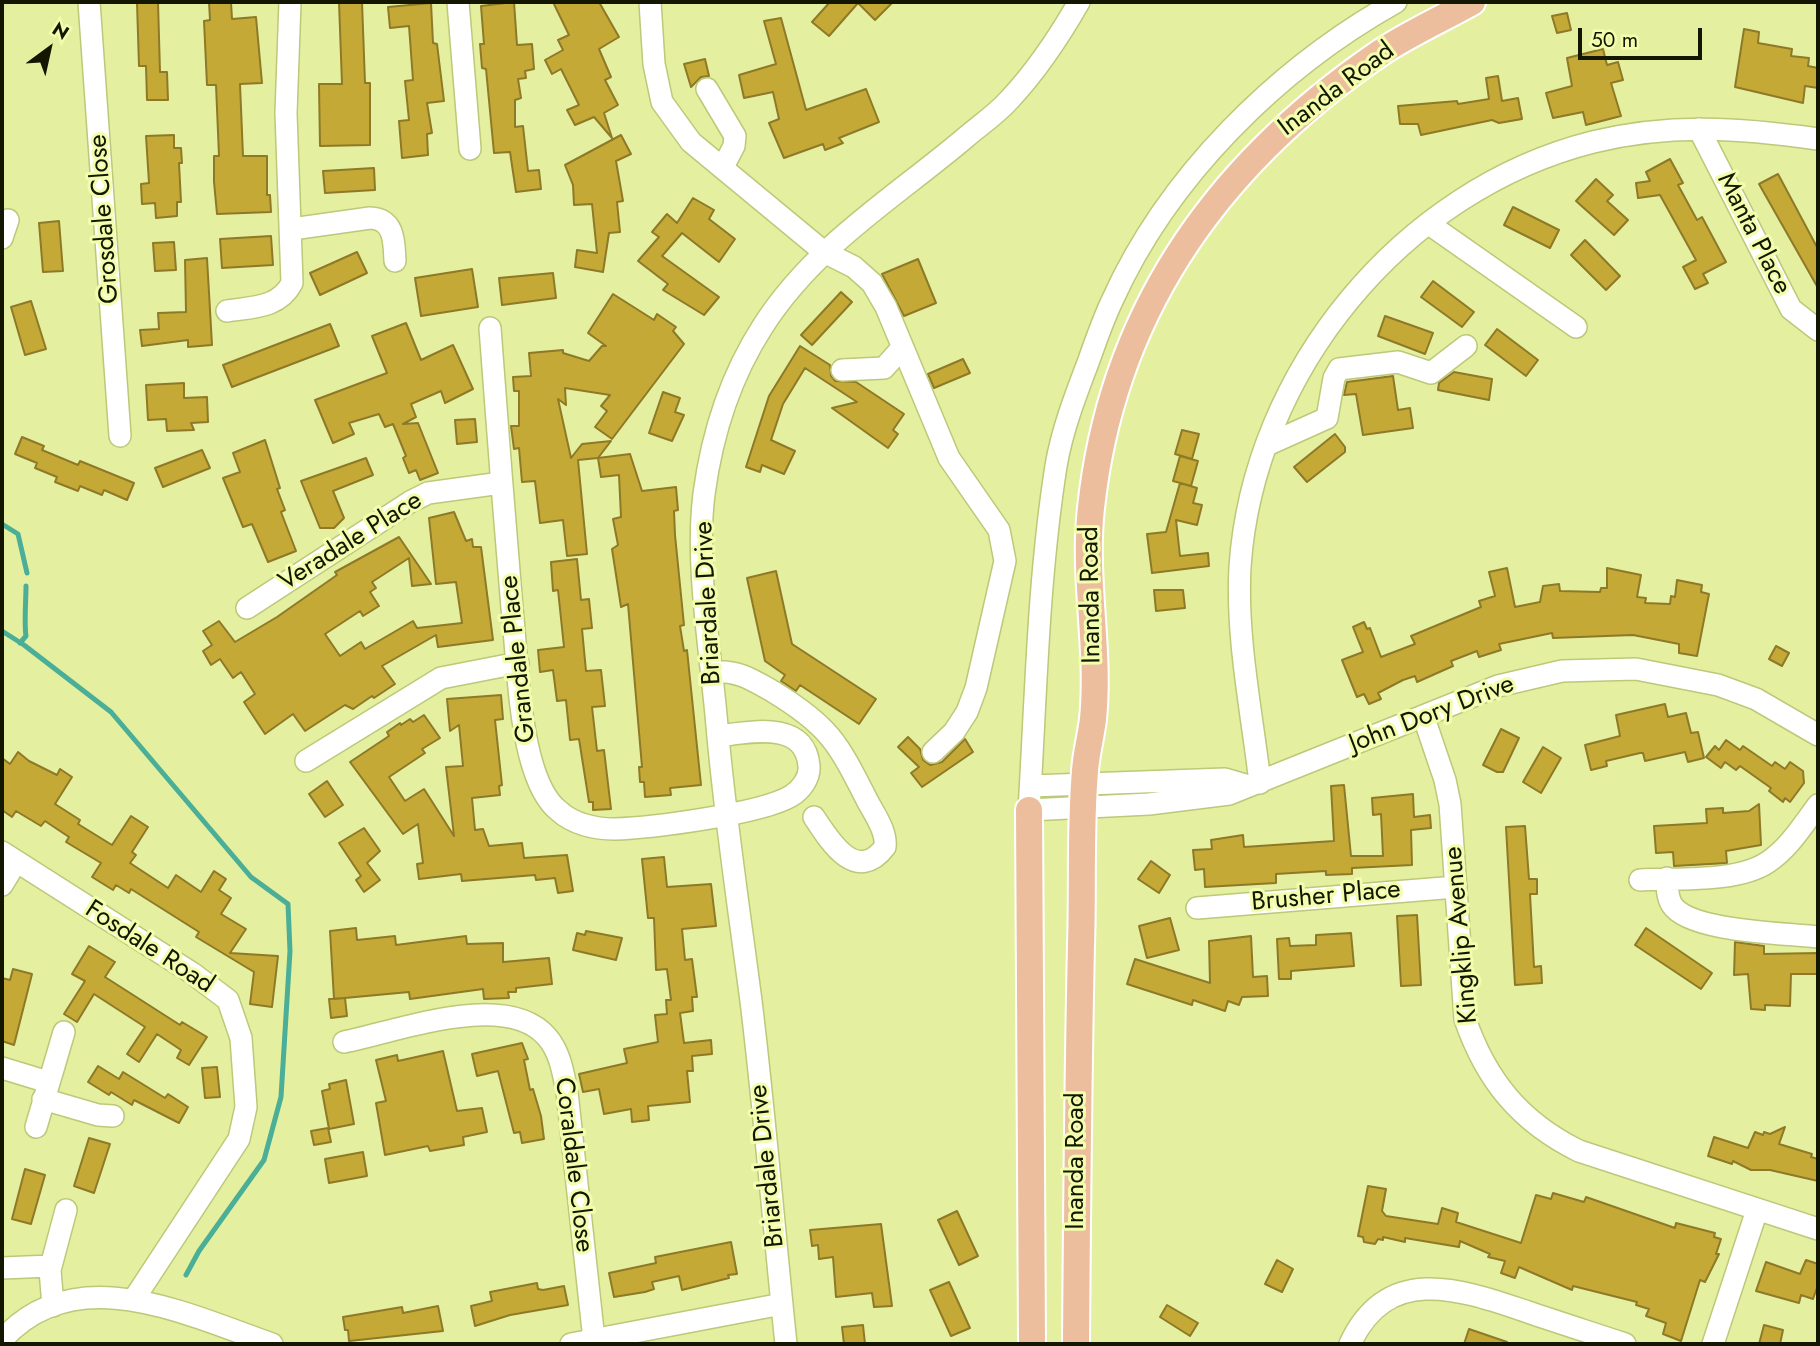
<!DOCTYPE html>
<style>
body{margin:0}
#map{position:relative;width:1820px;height:1346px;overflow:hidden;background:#e4f0a0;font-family:Jost,sans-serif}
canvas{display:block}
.frame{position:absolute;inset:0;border:4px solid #141700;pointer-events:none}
.north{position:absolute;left:14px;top:14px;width:70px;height:70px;-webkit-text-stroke:5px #f2fdad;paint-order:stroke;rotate:33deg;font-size:19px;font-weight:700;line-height:28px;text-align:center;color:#141700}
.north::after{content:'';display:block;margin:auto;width:24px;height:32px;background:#141700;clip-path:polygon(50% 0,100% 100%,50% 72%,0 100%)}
.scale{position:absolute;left:1578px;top:28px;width:124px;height:32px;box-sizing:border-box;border:4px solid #141700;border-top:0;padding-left:9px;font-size:21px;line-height:24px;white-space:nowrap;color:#141700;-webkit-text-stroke:5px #f2fdad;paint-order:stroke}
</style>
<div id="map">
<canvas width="1820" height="1346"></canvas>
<div class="frame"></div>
<div class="north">N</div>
<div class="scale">50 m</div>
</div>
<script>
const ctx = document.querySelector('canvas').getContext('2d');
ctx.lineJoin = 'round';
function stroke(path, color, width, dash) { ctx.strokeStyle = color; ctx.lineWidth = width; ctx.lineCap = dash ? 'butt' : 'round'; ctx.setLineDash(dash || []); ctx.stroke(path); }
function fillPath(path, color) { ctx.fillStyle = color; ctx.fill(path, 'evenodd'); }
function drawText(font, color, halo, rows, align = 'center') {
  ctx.font = font + ' Jost,sans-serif'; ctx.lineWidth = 6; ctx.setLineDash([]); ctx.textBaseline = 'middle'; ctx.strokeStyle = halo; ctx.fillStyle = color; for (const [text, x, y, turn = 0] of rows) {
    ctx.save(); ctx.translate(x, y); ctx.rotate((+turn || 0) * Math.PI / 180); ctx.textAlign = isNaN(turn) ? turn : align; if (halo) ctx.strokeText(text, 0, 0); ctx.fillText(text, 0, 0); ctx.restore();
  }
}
stroke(new Path2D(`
 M2 524 18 534 27 573
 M2 631 24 645 111 712 251 877 288 904 290 951 281 1097 264 1160 199 1251 186 1275
 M20 643 26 636C24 624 26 600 26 586`), '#4bae97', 5);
const building = new Path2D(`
 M158 2 160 72H167L168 100H147L146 66H139L137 3Z
 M209 2H231L232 19 256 17 262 83 240 84 243 156H267V195H270L271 212 217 214 214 182V156H219L216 85H207L204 21 210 20Z
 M339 2H362L365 83H370V145L320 146 319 84H342Z
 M514 2 517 45 532 44 534 69 525 71 526 78 518 79 521 98 515 100V127L523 126 528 171 539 170 541 189 516 192 510 152 494 153 486 69 482 68 480 44H484L481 6Z
 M553 2H599L619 37 599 49 611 77 605 80 618 105 604 113 612 138 594 117 575 125 567 110 579 105 561 69 552 74 545 60 563 50 558 40 569 35Z
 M830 2H893L875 20 858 3 829 36 812 22Z
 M431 3 433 43 437 44 444 101 427 103 432 133 427 134 428 155 402 158 399 121 409 120 405 81 413 80 409 26 390 28 388 7Z
 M1567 13 1571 30 1557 33 1552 16Z
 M781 18 806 110 866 89 879 122 839 138 843 143 825 150 823 144 784 158 769 123 779 119 773 92 744 98 739 75 776 64 764 21Z
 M1744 29 1759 32 1758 43 1792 49 1791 56 1809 58 1808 66 1818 68V88L1805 86 1803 103 1735 87Z
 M1603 49 1607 65 1618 62 1623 80 1611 83 1621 116 1586 125 1583 112 1553 118 1546 93 1572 86 1567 58Z
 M705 59 709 76 701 77 691 87 684 64Z
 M1498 76 1502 101 1518 98 1522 119 1499 123 1492 120 1421 135 1418 124H1400L1398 106 1457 101 1458 104 1489 99 1486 78Z
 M174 135V148H181L182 163H179L181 202H177V216L156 218 155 203 142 204 141 184 149 183 146 136Z
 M621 135 631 154 616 161 623 201 617 202 620 232 609 233 603 272 575 267 577 250 597 253 592 204 574 205 573 185 565 165Z
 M1670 159 1683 183 1678 185 1697 220 1702 217 1726 262 1703 274 1708 283 1695 289 1683 267 1696 260 1660 195 1638 198 1636 183 1650 181 1646 172Z
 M374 168 375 190 325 193 323 171Z
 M1778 174 1818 249V288L1759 184Z
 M1596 179 1613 195 1607 201 1628 220 1614 235 1576 201Z
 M693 198 714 210 709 219 735 239 719 262 682 233 662 256 719 297 704 315 663 290 668 284 638 261 659 237 652 232 667 214 677 223Z
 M1513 207 1559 230 1550 248 1504 225Z
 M59 221 63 271 43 272 39 223Z
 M271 236 273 265 222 268 220 239Z
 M1585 240 1620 276 1606 290 1571 255Z
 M174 242 176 270 155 271 153 243Z
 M357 252 367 273 320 295 310 273Z
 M207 258 212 345 188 347V340L142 346 140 330 159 329 158 313 186 312 185 260Z
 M918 259 936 303 904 316 882 274Z
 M472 269 478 307 421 316 415 278Z
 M553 273 556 298 502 305 499 278Z
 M1433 281 1474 312 1462 327 1421 297Z
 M841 292 852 302 812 345 801 335Z
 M613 294 654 320 657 314 676 327 673 331 684 344 612 439 595 427 607 411 601 406 610 395 565 388 566 405 558 399 571 458 582 444 611 441 598 458 578 460 587 554 567 556 563 520 540 523 535 481 522 482 519 448 514 449 511 426H519V391H514L513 377 531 376 529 353 563 350V353L589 361 602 346H606L588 333Z
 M31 301 46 349 25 355 11 307Z
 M1385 316 1433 333 1425 354 1378 336Z
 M406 323 421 360 453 345 473 389 445 403 441 391 411 404 416 417 403 424 418 423 438 473 420 480 416 470 409 473 403 458 406 456 393 424 385 427 379 414 349 423 354 434 333 443 315 400 387 373 372 336Z
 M330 324 339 346 232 387 223 365Z
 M1497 329 1538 360 1526 376 1485 345Z
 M800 346 830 365 831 376 835 381 856 382 904 414 893 430 898 434 888 448 832 408 857 402 805 368 783 404 771 440 795 451 784 474 762 465 760 472 746 467 769 396Z
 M963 359 970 373 934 388 928 374Z
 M1454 372 1492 379 1489 400 1438 390 1439 383Z
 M1393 376 1398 410 1410 408 1413 428 1363 435 1356 394 1344 395 1347 382Z
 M184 383V398L207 397 208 422 191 423 194 430 167 431 166 419 148 420 146 385Z
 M663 392 680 398 675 412 684 415 672 441 649 433Z
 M475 419 477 442 457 444 455 420Z
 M1182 430 1199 434 1192 459 1175 454Z
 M1335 434 1345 447V452L1307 482 1294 467Z
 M22 437 44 446 42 450 78 465 80 461 134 483 127 500 104 490 102 495 80 486 78 491 55 482 57 477 35 468 37 463 15 454Z
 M265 440 280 488 277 489 285 510 281 512 296 551 268 562 252 524 243 527 223 478 240 472 233 453Z
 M202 450 210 468 163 487 155 468Z
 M630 454 642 491 676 487 678 510 674 511 675 535 684 625 680 626 684 651 687 650 701 785 670 788 671 795 645 797 644 782H640L639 767H642L628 604 621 607 612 549 618 545 613 519 621 517 619 475 601 477 598 458Z
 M1180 456 1198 461 1191 486 1173 481Z
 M366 458 373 475 333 491 344 518 334 528H320L301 481Z
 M1180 483 1197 488 1193 503 1202 505 1197 525 1176 520 1180 556 1208 553 1209 566 1152 573 1147 534 1166 532Z
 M454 512 466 541 472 539 473 547H481L493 640 438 647 436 635 382 666 395 684 374 698 372 696 353 709 345 705 305 731 293 714 265 734 244 702 255 694 241 672 233 678 220 659 211 665 203 651 212 645 203 631 219 621 235 642 277 617 337 575 335 572 399 537 431 584 412 586 409 558 372 582 376 588 370 592 379 606 363 616 360 611 325 634 340 656 361 642 365 649 413 621 417 628 462 623 456 582 436 584 429 518Z
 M577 559 581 600 589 599 592 628 582 629 586 671 601 670 605 706 592 707 597 751 604 750 611 809 593 810V802H589L579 739 570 740 566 700 557 701 553 670 540 672 538 650 564 647 558 590 553 591 551 562Z
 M1507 568 1515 607 1540 602 1543 586 1559 584 1560 591 1600 592 1601 588H1607V568L1641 575 1637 597 1646 598 1645 603 1670 604 1671 596 1675 597 1677 580 1702 585 1701 592 1709 594 1697 656 1679 653V644L1633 635 1553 638 1552 633 1499 644 1501 650 1479 657 1477 651 1451 661 1453 666 1417 682 1415 676 1403 680 1378 693 1381 699 1369 704 1364 694 1357 697 1342 660 1363 652 1353 627 1364 622 1367 629 1370 628 1381 657 1415 644 1411 636 1481 607 1479 601 1495 596 1489 572Z
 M776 571 792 644 876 699 859 724 800 685 796 691 781 681 785 675 765 661 747 578Z
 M1154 590H1183L1185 608 1156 611Z
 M1776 646 1789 653 1782 666 1769 659Z
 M501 695 503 719 495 720 502 785 499 786 500 795 472 798 475 830 483 829 489 846 522 843 524 858 567 855 573 891 558 893 555 878 536 880 535 875 462 881 461 874 419 879 417 864 423 863 418 824 403 834 350 762 389 736 387 732 400 723 401 725 410 719 413 722 424 715 440 738 422 749 425 753 389 777 405 801 424 789 454 836 446 767 463 766 459 725 450 731 447 699Z
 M1665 704 1668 717 1686 713 1691 733 1698 732 1704 758 1688 762 1685 752 1645 761 1643 753H1640L1606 761 1607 766 1591 770 1585 745 1620 736 1616 715Z
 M1501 729 1519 738 1503 772H1497L1483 765Z
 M908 737 920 749 923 760 930 765 942 762 965 739 973 752 922 787 911 773 919 767 898 747Z
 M1726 740 1740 750 1743 746 1772 766 1775 762 1785 769 1790 762 1803 771 1804 783 1790 802 1785 798 1783 802 1769 791 1771 788 1740 766 1736 770 1725 762 1721 768 1706 757 1715 746 1719 750Z
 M1543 747 1561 758 1541 793 1523 782Z
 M18 752 29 761 57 775 60 769 72 777 55 804 80 820 78 824 112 845 131 816 148 827 132 852 136 855 130 863 168 888 176 875 201 892 214 871 226 879 219 890 231 898 221 914 246 929 230 953 278 956 272 1007 250 1004 254 972 196 937 199 932 131 889 129 893 116 885 113 890 92 877 101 863 66 842 69 837 45 821 41 826 16 811 12 817 2 810V758L10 764Z
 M327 781 343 805 325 817 309 794Z
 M1344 785 1351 856H1383L1381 814 1373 815 1372 798 1413 794 1414 817 1430 815 1431 828 1411 830 1412 865 1352 868V874L1326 875V871L1276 874V883L1205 887 1204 869 1195 870 1193 850 1212 849 1211 840 1243 835 1244 847 1334 841 1331 786Z
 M1759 804 1761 845 1726 851 1727 863 1674 866 1673 852 1656 853 1654 826 1707 823 1706 809 1723 808V813L1749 811Z
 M1525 826 1529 879H1537V894H1530L1534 967 1541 966 1542 983 1515 985 1506 827Z
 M364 828 380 851 367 863 380 880 364 892 356 880 361 876 339 843Z
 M664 857 667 887 711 884 716 926 682 929 685 960 692 959 697 997H692L693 1011 680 1013 684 1043 711 1040 712 1054 692 1056 693 1071H687L690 1102 648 1106 649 1120 632 1122 631 1109 604 1114 599 1089 583 1092 579 1074 627 1063 624 1049 658 1042 655 1015 667 1014 666 1000H671L667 969 656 970 654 918H648L642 859Z
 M1151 861 1170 875 1159 893 1138 879Z
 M1417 915 1421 985 1401 986 1397 916Z
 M1170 918 1179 950 1147 958 1139 926Z
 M356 928 357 940 395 936 396 945 466 936 467 944 503 943V962L549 958 552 984 516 988V992H508L509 998 484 999 483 989 410 999 409 992 334 999 330 931Z
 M1646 928 1712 973 1701 989 1635 945Z
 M586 931 622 938 616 960 573 950 577 933 585 935Z
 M1351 933 1354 966 1291 971V979H1279L1277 939 1289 938 1290 946 1316 945V935Z
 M1251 936 1253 977 1267 976 1268 996 1242 997 1239 1005 1228 1001 1225 1011 1193 1000 1192 1005 1127 984 1135 959 1210 983 1209 941Z
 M1735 942 1764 946V954L1818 953V974H1791L1790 1006 1765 1005V1010L1751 1009 1748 974 1734 975Z
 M89 946 115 962 105 977 180 1025 182 1022 207 1037 189 1065 177 1058 181 1050 157 1034 139 1062 127 1054 145 1027 94 994 77 1022 64 1014 85 981 72 974Z
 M13 969 32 974 14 1045 2 1041V978L10 980Z
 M345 998 347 1016 331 1018 329 999Z
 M522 1043 528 1059 524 1060 530 1090 533 1089 541 1116 544 1139 522 1143 520 1132 514 1133 498 1071 477 1076 472 1054Z
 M443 1051 457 1111 482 1108 487 1132 463 1137 464 1145 430 1151 428 1146 385 1155 376 1103 386 1101 376 1060 397 1055 398 1061Z
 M98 1066 119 1079 123 1072 165 1098 168 1094 188 1107 179 1123 134 1100 132 1105 111 1092 109 1095 88 1082Z
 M217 1067 220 1097 205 1098 202 1068Z
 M346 1080 354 1124 329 1129 322 1091 330 1089 329 1084Z
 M1785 1127 1779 1144 1812 1154 1811 1157 1818 1159V1181L1770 1170H1751L1733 1161 1732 1164 1708 1156 1714 1137 1748 1148 1755 1132 1763 1135 1764 1132 1770 1134Z
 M328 1128 331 1142 314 1145 311 1131Z
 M89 1138 110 1144 94 1193 74 1186Z
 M363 1152 367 1176 329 1183 325 1159Z
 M25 1169 45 1175 31 1224 12 1219Z
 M1368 1186 1386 1189 1382 1211 1386 1216 1438 1224 1442 1208 1458 1213 1456 1222 1521 1243 1536 1195 1551 1199 1553 1193 1584 1202 1586 1197 1675 1228 1676 1223 1715 1233 1714 1237 1721 1239 1716 1254H1719L1705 1282 1700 1280 1681 1341 1663 1334 1666 1323 1646 1316 1649 1309 1636 1305 1637 1302 1573 1286 1572 1290 1519 1267 1515 1278 1501 1273 1505 1261 1488 1257 1490 1254 1460 1241 1459 1247 1405 1238V1242L1383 1237V1240L1378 1239 1375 1244 1364 1242 1363 1237 1358 1236Z
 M957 1211 978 1256 959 1265 938 1220Z
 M881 1224 892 1306 874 1307 872 1293 836 1297 833 1257 819 1259 818 1245 812 1246 810 1230Z
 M731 1242 737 1274 728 1275 729 1278 682 1290 679 1276 652 1282 654 1289 645 1292 614 1297 609 1273 656 1263 655 1257Z
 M1277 1260 1293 1269 1282 1292 1265 1284Z
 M1806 1260 1818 1264V1285L1813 1299 1801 1295 1799 1303 1756 1291 1766 1262 1800 1274Z
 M949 1282 970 1328 951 1336 930 1290Z
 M537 1283 538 1289 543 1290 564 1286 568 1305 510 1315 475 1326 471 1306 492 1301 490 1292Z
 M1167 1305 1198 1323 1190 1336 1160 1317Z
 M438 1306 443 1331 349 1341 348 1330H345L343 1317 402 1307 403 1313Z
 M863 1325 865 1344H844L842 1327Z
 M1764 1325 1783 1330 1780 1344H1759Z
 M1469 1329 1507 1342V1344H1464Z`);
fillPath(building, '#c4a936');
stroke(building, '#8d7927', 2);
const minor = new Path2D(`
 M89 2 120 436
 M458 2 470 149
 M650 2 654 64 662 102 691 142 824 252 854 267 872 283 886 307 949 458 999 530 1005 561 976 688 967 712 954 732 933 752
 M1396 2C1278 68 1168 176 1112 301 1103 320 1096 340 1089 360 1076 394 1062 430 1056 466 1038 580 1036 695 1029 810L1149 804 1229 794 1498 686 1562 671 1636 669 1718 685 1756 699 1818 735
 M707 89 735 136 734 146 723 167
 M1699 129 1791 309 1818 330
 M1429 224 1576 327
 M292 229 370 218C395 219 394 242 395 261
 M2 238 8 220
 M227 311C253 307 279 308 292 283L286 113 290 2
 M490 328C497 421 504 515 512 608 517 656 518 709 530 756 535 775 543 799 559 811 573 824 595 829 614 829 650 828 761 814 791 796 801 790 810 778 809 766 805 720 751 732 718 736
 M842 370 884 368 901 349
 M1267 445 1327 418 1334 378 1339 369 1398 362 1431 373 1466 346
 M247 608 410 502 428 493 501 483
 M713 672C737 670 751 679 772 691 830 726 838 743 868 802 875 815 887 832 885 847 856 885 829 840 814 817
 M1424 718 1445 780 1450 804 1465 1019C1486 1080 1520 1122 1579 1151L1818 1229
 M306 761 441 678 518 663
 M1260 783C1252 713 1236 638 1240 567 1253 372 1402 190 1593 142 1670 123 1740 128 1818 139
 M1031 786 1225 779 1249 786
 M2 852 192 973 228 1000 241 1038 246 1107 239 1139 134 1299
 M1667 878C1667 887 1667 897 1672 905 1690 932 1785 933 1818 937
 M1640 880C1677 878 1737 883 1768 862 1789 848 1803 825 1818 805
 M2 885 16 862
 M1197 908 1456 887
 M344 1042C396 1032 506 989 547 1037 560 1052 563 1072 567 1092L594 1340
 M2 1068 48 1082
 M43 1099 98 1115 113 1116
 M36 1127 64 1032
 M2 1268 51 1266
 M53 1306 50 1270 66 1210
 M2 1340C75 1258 188 1315 272 1344
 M571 1344 782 1304
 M786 1344C774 1230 765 1115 751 1001 739 909 725 818 717 726 711 654 695 565 704 494 712 434 730 377 763 326 814 246 894 198 965 138 980 125 997 114 1010 99 1038 69 1059 37 1079 2
 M1350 1344C1388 1262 1462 1290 1528 1312 1560 1323 1592 1333 1625 1344
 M1713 1344 1757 1210`);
const major = new Path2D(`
 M1029 810 1032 1344
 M1076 1344C1077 1211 1078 1078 1081 945 1083 887 1080 828 1085 771 1086 754 1091 736 1093 719 1100 649 1083 578 1091 508 1112 311 1219 163 1380 53 1408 34 1442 19 1472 2`);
stroke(minor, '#bdc879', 24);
stroke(major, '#fff', 30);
stroke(minor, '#fff', 21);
stroke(major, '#ecbe9e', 26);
drawText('26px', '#141700', '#f2fdad', [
 ["Inanda Road",1337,90,-37],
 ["Grosdale Close",105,219,-94],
 ["Manta Place",1753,234,63],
 ["Veradale Place",351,542,-32],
 ["Inanda Road",1092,595,-91],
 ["Briardale Drive",709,603,-93],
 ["Grandale Place",519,659,-96],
 ["John Dory Drive",1432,715,-21],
 ["Brusher Place",1326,897,-5],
 ["Kingklip Avenue",1462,935,-95],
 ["Fosdale Road",149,948,33],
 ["Inanda Road",1077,1161,-90],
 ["Coraldale Close",573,1165,83],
 ["Briardale Drive",768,1166,-96]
]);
</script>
